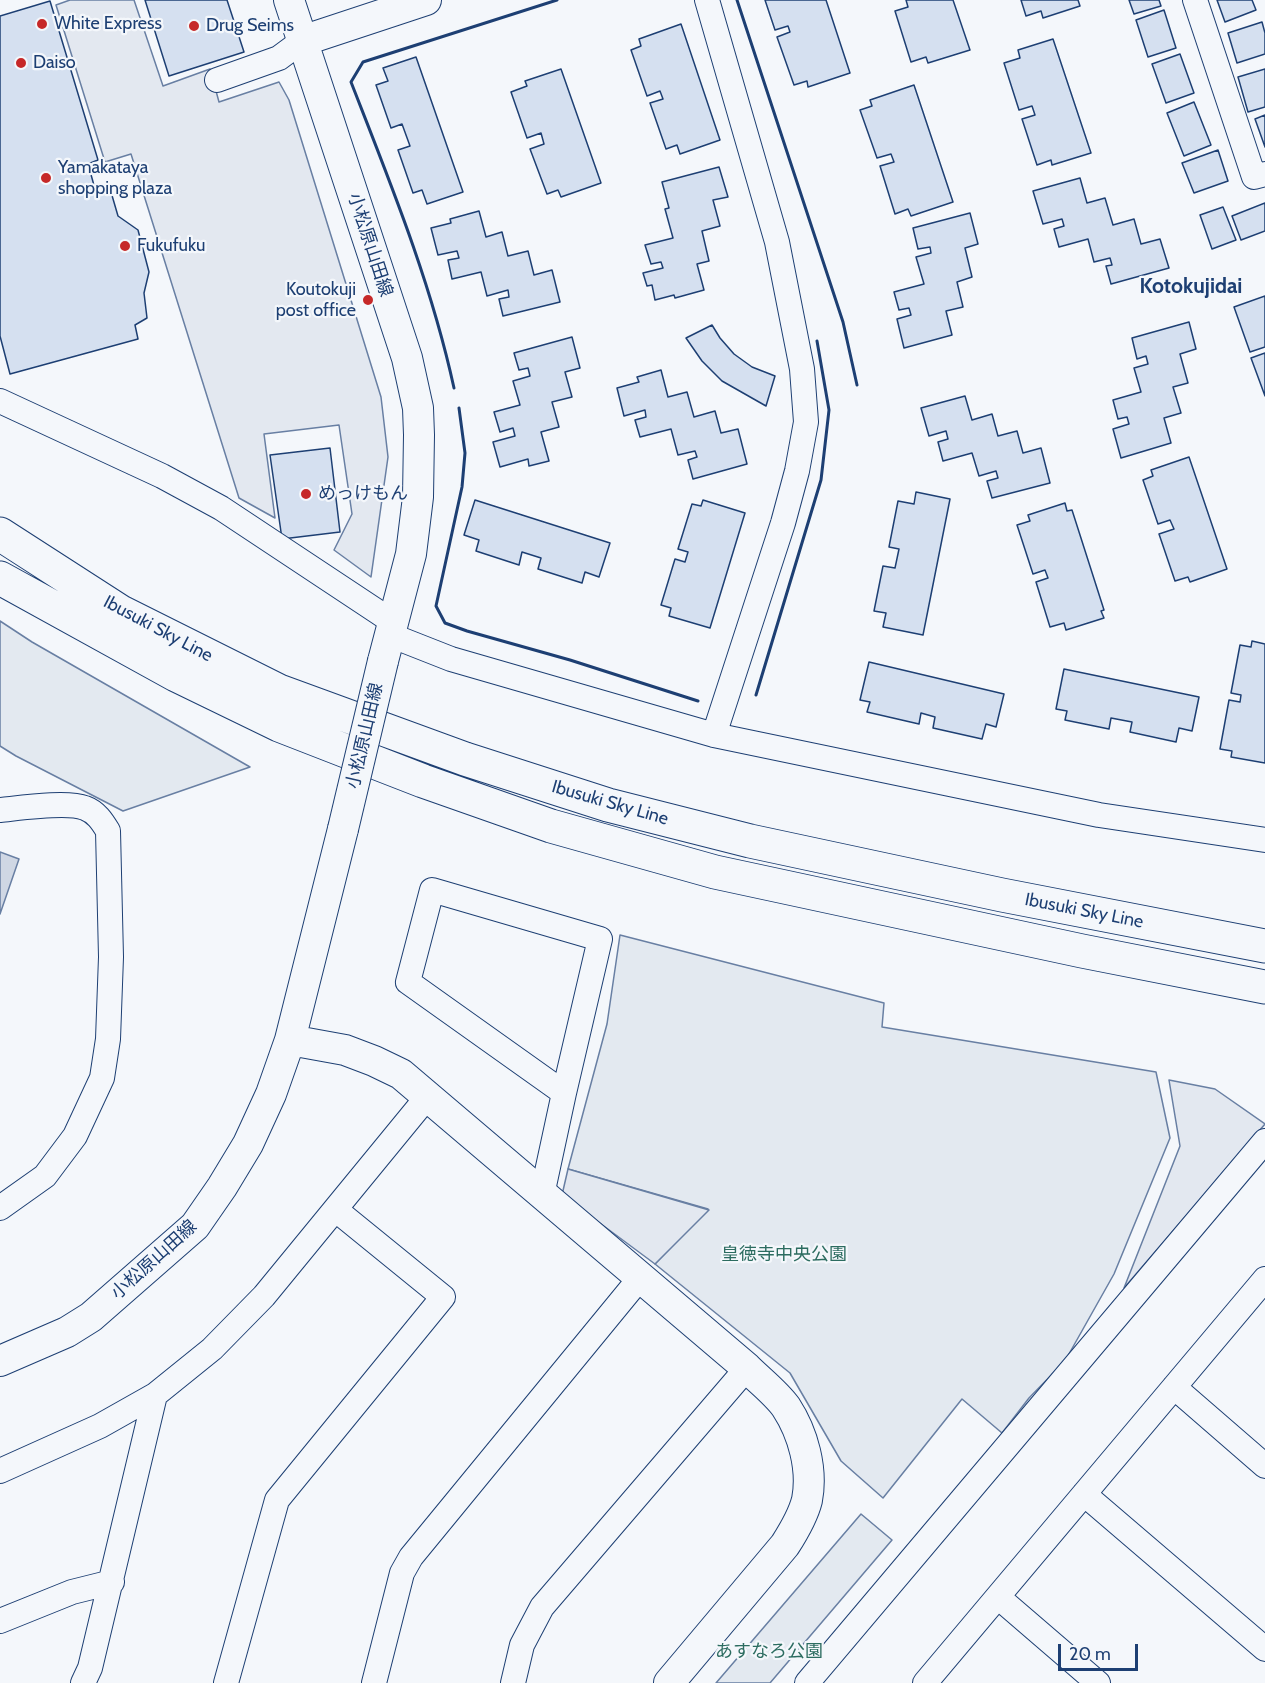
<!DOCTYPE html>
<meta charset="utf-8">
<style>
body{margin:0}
#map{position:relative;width:1265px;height:1683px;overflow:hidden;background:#f4f7fb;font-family:Cabin,sans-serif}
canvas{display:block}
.scale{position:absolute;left:1058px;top:1644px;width:80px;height:27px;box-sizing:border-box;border:3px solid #1d3f73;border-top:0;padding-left:8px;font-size:18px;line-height:21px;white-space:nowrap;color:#1d3f73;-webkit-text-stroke:4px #f4f7fb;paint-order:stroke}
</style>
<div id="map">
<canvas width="1265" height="1683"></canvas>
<div class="scale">20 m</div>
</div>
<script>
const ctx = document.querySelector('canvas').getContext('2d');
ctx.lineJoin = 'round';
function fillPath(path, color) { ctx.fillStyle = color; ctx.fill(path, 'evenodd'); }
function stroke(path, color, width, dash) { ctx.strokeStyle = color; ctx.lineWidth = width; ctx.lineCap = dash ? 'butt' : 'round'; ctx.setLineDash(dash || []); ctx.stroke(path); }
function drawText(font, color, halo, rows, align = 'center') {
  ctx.font = font + ' Cabin,"Noto Sans JP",sans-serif'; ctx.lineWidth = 4.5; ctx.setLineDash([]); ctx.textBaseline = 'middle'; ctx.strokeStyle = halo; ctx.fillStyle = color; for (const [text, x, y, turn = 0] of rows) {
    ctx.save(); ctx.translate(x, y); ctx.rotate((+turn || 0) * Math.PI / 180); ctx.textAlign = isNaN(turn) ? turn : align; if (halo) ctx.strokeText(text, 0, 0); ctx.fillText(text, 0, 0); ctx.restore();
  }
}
const green = new Path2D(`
 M0 621 32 642 250 767 123 811 16 756 0 746Z
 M620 935 884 1003 882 1027 1156 1072 1170 1138 1114 1274 1065 1361 1029 1398 1002 1433 962 1399 883 1498 841 1461 790 1373 655 1264 708 1209 568 1169 607 1024Z
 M861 1514 892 1540 770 1683H716Z`);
fillPath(green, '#e3e9f0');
stroke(green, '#687fa3', 1.5);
const parking = new Path2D(`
 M70 0H134L163 86 210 69 219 102 279 82 289 100 381 397 388 457 371 577 334 550 352 514 339 425 264 434 275 518 239 498 131 154 105 162 56 5Z
 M1169 1080 1215 1089 1265 1124 1124 1288 1180 1146Z
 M568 1169 709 1210 655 1264 562 1195Z`);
fillPath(parking, '#e3e8f0');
stroke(parking, '#687fa3', 1.5);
const water = new Path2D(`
 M0 852 19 859 0 914Z`);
fillPath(water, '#cfd7e4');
stroke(water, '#687fa3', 1.5);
const building = new Path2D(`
 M145 0H227L244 52 169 76Z
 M765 0H826L850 73 808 87 807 81 794 85 777 37 790 32 788 26 775 30Z
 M906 0H953L970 50 928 63 926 57 911 62 895 11 908 7Z
 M1021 0H1078L1080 6 1043 18 1041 11 1026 16Z
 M1129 0H1159L1161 6 1134 14Z
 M1217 0H1252L1256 10 1225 22Z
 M50 1 98 160 88 164 97 196 111 192 118 216 138 230 149 272 144 293 147 318 135 325 138 339 10 374 0 336V16Z
 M1164 10 1176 48 1148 57 1136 20Z
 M1262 22 1265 33V54L1237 63 1228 33Z
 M681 24 720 140 680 154 677 145 666 149 650 103 663 99 660 91 647 96 631 50 641 46 639 39Z
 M1053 39 1091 153 1052 165 1051 160 1037 165 1022 119 1035 115 1032 106 1019 110 1004 63 1020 58 1018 50Z
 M1180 54 1194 93 1166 103 1152 64Z
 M416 57 463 192 427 204 422 190 413 193 398 150 410 146 402 124 391 128 376 85 388 81 383 68Z
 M561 69 601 183 561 197 558 190 547 194 530 149 544 144 541 133 527 138 511 92 527 86 525 81Z
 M1265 69V107L1248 112 1238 77Z
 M914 85 953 202 911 216 908 209 895 214 880 166 894 162 891 154 877 158 860 110 872 106 870 100Z
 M1194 102 1211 145 1184 156 1167 113Z
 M1265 115V147L1255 119Z
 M1218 150 1228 181 1194 193 1182 163Z
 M719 167 728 197 713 200 720 226 702 231 709 261 697 264 704 290 675 298 674 295 655 300 652 285 647 286 643 273 663 268 661 262 651 264 645 245 673 238 665 209 669 208 662 182Z
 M1080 178 1087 203 1105 198 1113 225 1134 219 1141 244 1160 239 1169 268 1111 284 1106 266 1112 265 1110 258 1094 262 1088 239 1059 247 1054 229 1064 226 1062 219 1043 224 1033 191Z
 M1265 203V231L1241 240 1232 216Z
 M1223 207 1236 240 1212 249 1200 215Z
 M479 211 486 237 502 232 508 256 528 251 534 275 552 270 560 302 503 316 499 299 509 297 508 290 487 296 481 272 452 279 448 260 459 258 457 251 438 255 431 228 451 223 450 219Z
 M970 213 978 244 965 248 972 277 957 282 963 307 946 311 952 335 904 348 897 319 911 315 909 308 899 310 894 292 924 284 916 257 931 253 930 247 918 249 913 228Z
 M1265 296V347L1250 352 1234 307Z
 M1189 322 1196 349 1180 354 1188 383 1173 387 1181 413 1164 418 1171 443 1121 458 1113 429 1129 424 1127 417 1118 419 1113 400 1141 392 1134 368 1148 364 1146 356 1137 359 1132 338Z
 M712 325 720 338 734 354 752 367 775 376 766 406 722 381 702 361 686 338Z
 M572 337 580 368 565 372 572 397 552 402 559 427 541 432 549 461 529 466 528 459 500 467 493 442 515 436 513 428 500 432 494 412 520 405 513 381 530 376 528 368 519 370 514 353Z
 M1265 353V396L1251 358Z
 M661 370 668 397 687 392 694 417 715 411 721 433 738 429 747 464 693 479 688 460 697 457 695 451 678 455 671 429 640 437 635 420 646 417 645 410 624 416 617 388 639 382 637 377Z
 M965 396 972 420 992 414 998 436 1017 431 1023 453 1041 448 1050 483 992 498 987 481 998 478 996 471 979 476 972 453 943 461 938 442 948 439 946 431 929 436 921 408Z
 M330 448 340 532 282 539 270 455Z
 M1189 457 1227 569 1190 582 1188 577 1175 581 1159 534 1174 529 1170 520 1158 524 1143 480 1153 476 1151 470Z
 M916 492 950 499 923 635 883 627 886 613 874 611 883 566 895 568 899 549 889 547 898 501 914 504Z
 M475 500 610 543 599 577 585 572 582 583 538 569 541 558 522 552 519 565 476 551 479 540 464 535Z
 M703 500 745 513 710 628 669 616 671 608 661 605 675 559 685 562 688 552 678 549 692 504 701 506Z
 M1065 503 1067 511 1072 510 1104 610 1101 611 1104 618 1066 630 1064 623 1050 627 1036 582 1048 578 1045 570 1033 574 1017 525 1030 521 1028 515Z
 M1252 641 1265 644V763L1231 757 1232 751 1220 749 1229 700 1240 702 1241 695 1231 693 1240 645 1251 647Z
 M869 662 1004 694 996 727 986 724 982 739 933 728 935 717 921 713 919 724 867 712 870 702 860 700Z
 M1064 669 1199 697 1192 731 1179 728 1176 742 1130 732 1132 722 1111 718 1109 729 1065 720 1067 711 1056 709Z`);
fillPath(building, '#d5e0f0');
stroke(building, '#1d3f73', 1.5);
const minor = new Path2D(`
 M707 0 777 242 802 369 806 422 797 471 783 523 714 735
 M1195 0 1254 177 1265 174
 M217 80 279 58 302 41
 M0 401 162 476 221 508 393 622
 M390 635 451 659 714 735 1099 815 1265 840
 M0 810C20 808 67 801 85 808 96 812 102 821 108 831L111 957 108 1039 102 1078 75 1136 45 1176 0 1208
 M542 1195 564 1093 408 982 432 890 600 939 564 1093
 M1174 1387 1265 1466
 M0 1471 100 1426 155 1395 212 1349 264 1296 428 1096
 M1084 1494 1265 1649
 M998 1597 1098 1683
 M0 1621 72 1592 112 1582
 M83 1683 90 1668 155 1395
 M226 1683 277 1500 443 1297 336 1210
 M374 1683 402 1573 411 1557 640 1278
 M513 1683 522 1645 542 1607 747 1368
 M807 1683 1265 1141
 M925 1683 1265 1279`);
const tertiary = new Path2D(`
 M289 0 407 358 418 408 419 435 418 497 411 554 383 661
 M302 41 426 0
 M290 1040 345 1050 374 1061 401 1074 747 1368C759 1380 776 1393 786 1407 803 1433 813 1469 807 1500 803 1516 794 1531 785 1545L669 1683
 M0 1361 67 1332 91 1317 195 1226 222 1187 248 1144 271 1094 290 1040 343 829`);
const primary = new Path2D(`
 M0 534 121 612 279 691 465 759 608 805 750 841 1002 895 1265 946
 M0 578 176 675 279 725 423 781 551 826 715 872 1082 951 1265 987`);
stroke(minor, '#1d3f73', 26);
stroke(tertiary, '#1d3f73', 32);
stroke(primary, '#1d3f73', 35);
stroke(minor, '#f4f7fb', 24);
stroke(tertiary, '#f4f7fb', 30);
stroke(primary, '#f4f7fb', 33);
const tertiaryBridge = new Path2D(`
 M343 829 383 661`);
stroke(tertiaryBridge, '#1d3f73', 32, []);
stroke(tertiaryBridge, '#f4f7fb', 30);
stroke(new Path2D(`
 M737 0 843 322 857 385
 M454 388C431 282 390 182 351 82L363 62 557 0
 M459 408 465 453 462 487 436 606 445 623 467 631 570 660 698 701
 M756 695 821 480 829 410 817 341`), '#1d3f73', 3);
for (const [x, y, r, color] of [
 [42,24,6,"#c62828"],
 [194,26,6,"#c62828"],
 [21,63,6,"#c62828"],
 [46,178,6,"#c62828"],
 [125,246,6,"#c62828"],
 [368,300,6,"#c62828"],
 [306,494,6,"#c62828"]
]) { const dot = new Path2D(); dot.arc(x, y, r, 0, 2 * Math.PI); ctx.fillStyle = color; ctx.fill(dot); stroke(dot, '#f4f7fb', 2); }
drawText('18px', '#1d3f73', '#f4f7fb', [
 ["White Express",54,24],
 ["Drug Seims",206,26],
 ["Daiso",33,63],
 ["Yamakataya",58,168],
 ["shopping plaza",58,189],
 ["Fukufuku",137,246],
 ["Koutokuji",356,290,"right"],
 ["post office",356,311,"right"],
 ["めっけもん",318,494]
], 'left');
drawText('18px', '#1d3f73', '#f4f7fb', [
 ["小松原山田線",370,245,72],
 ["Ibusuki Sky Line",158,629,28],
 ["小松原山田線",365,736,-77],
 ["Ibusuki Sky Line",610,803,16],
 ["Ibusuki Sky Line",1084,911,11],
 ["小松原山田線",154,1260,-42]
]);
drawText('18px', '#2c6c60', '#f4f7fb', [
 ["皇徳寺中央公園",784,1255],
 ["あすなろ公園",769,1652]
]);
drawText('bold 21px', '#1d3f73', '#f4f7fb', [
 ["Kotokujidai",1191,287]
]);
</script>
